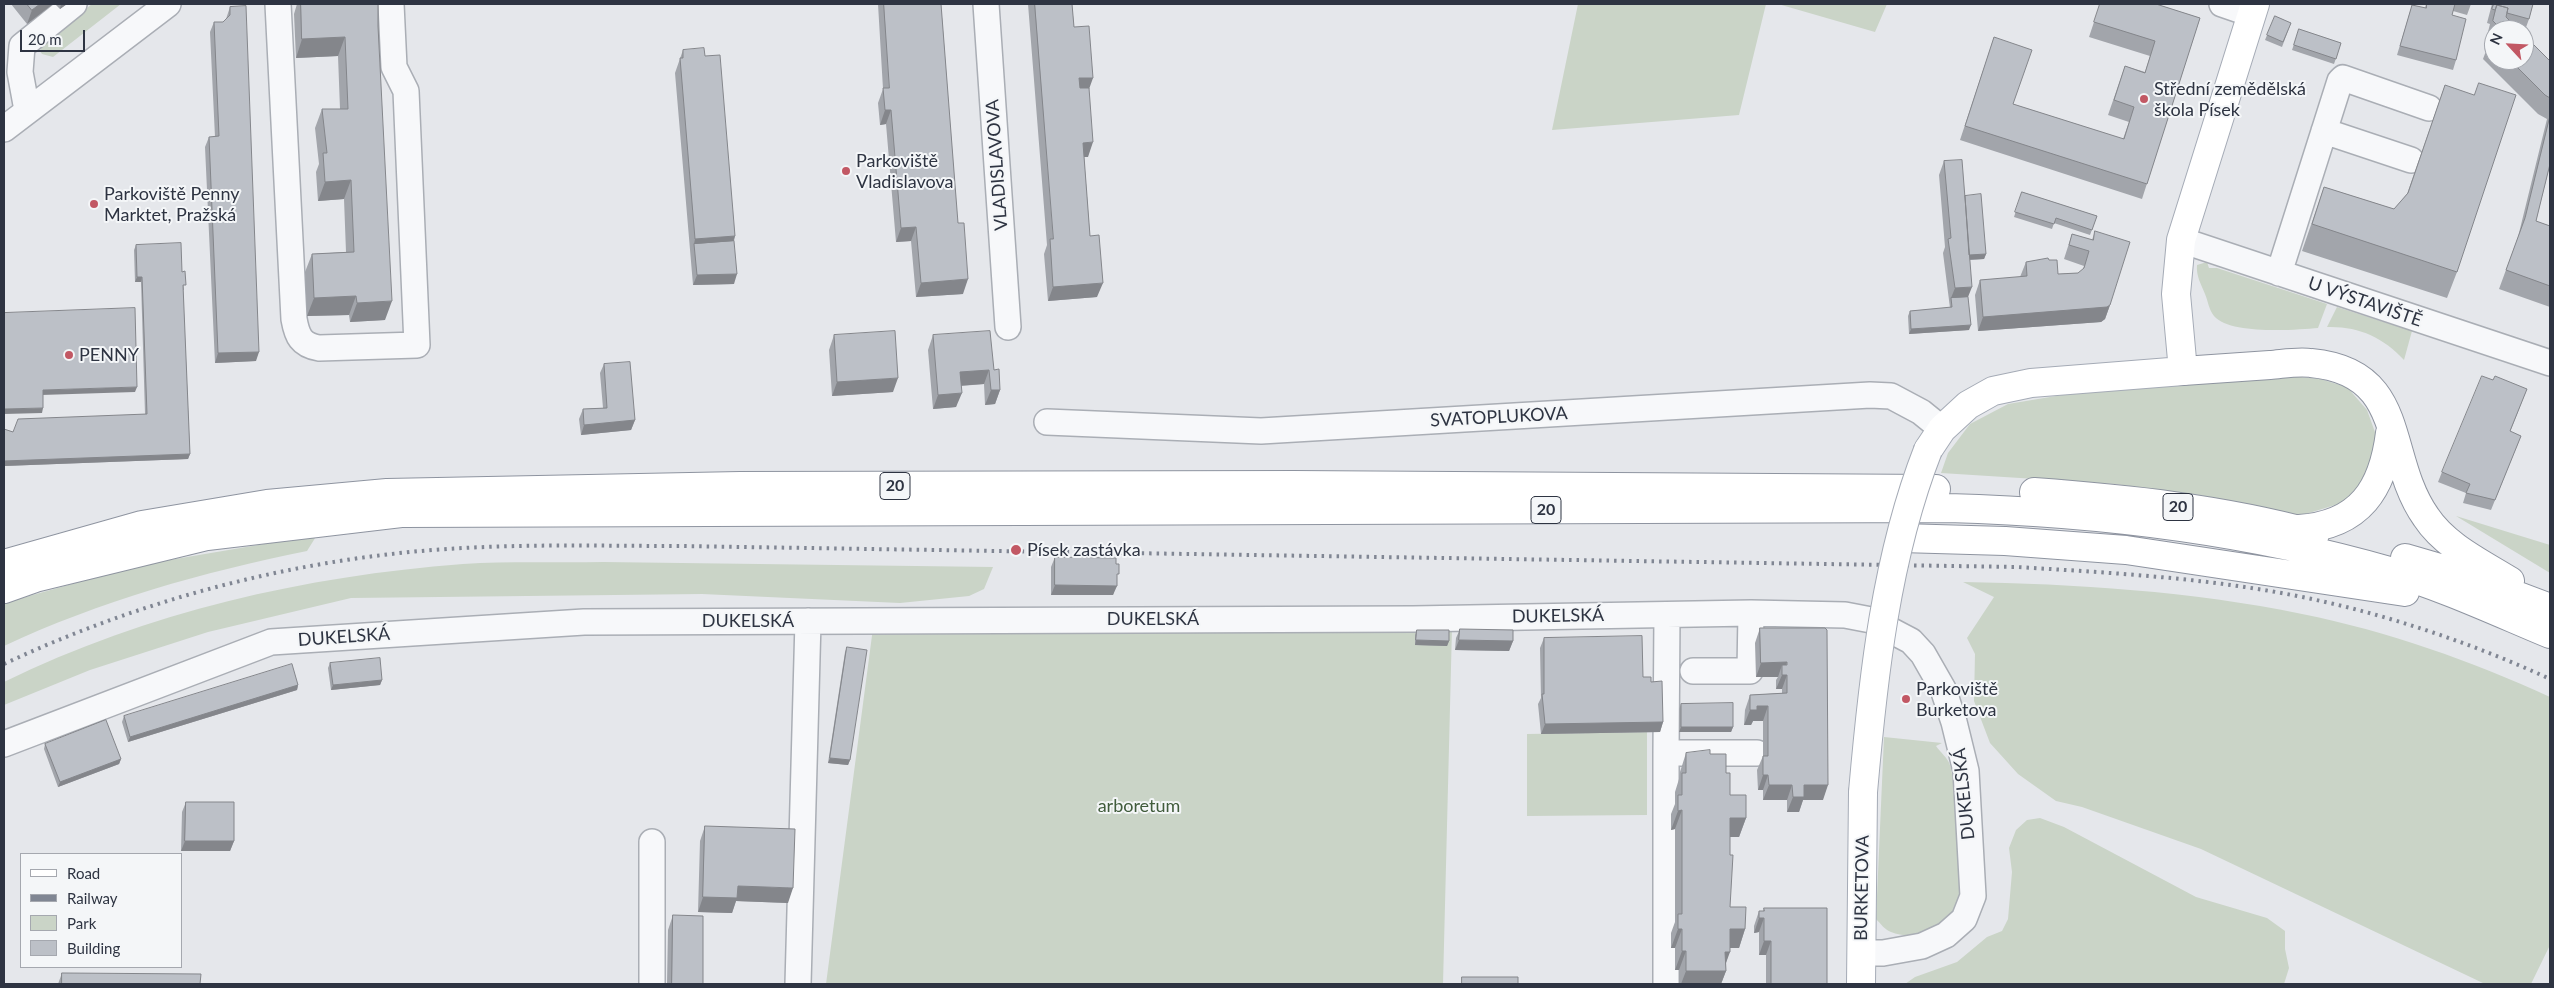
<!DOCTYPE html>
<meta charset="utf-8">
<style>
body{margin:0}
#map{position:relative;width:2554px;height:988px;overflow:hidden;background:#e5e7eb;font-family:Lato,sans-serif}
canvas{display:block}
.frame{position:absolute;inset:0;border:5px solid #2e3442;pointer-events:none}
.legend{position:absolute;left:20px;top:853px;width:162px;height:115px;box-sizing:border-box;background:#f4f6f8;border:1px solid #a5a8af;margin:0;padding:6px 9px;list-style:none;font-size:15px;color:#2e3442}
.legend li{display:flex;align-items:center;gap:10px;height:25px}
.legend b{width:25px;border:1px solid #a5a8af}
.north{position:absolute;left:2484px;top:20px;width:50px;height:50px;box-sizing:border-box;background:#f4f6f8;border:1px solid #a5a8af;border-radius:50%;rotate:295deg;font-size:14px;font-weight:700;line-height:20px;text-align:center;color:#2e3442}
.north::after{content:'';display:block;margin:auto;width:18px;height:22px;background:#c25864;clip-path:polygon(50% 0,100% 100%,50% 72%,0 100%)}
.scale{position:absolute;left:20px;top:30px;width:65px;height:22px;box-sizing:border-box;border:2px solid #2e3442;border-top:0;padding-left:6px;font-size:15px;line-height:18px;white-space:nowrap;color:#2e3442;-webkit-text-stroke:4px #f4f6f8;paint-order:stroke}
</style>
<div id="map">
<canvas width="2554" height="988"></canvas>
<div class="frame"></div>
<ul class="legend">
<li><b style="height:6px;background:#fff"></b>Road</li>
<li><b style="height:6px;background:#808693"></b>Railway</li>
<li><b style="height:14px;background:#cad4c7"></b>Park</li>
<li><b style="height:14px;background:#bcc0c7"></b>Building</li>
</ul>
<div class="north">N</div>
<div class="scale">20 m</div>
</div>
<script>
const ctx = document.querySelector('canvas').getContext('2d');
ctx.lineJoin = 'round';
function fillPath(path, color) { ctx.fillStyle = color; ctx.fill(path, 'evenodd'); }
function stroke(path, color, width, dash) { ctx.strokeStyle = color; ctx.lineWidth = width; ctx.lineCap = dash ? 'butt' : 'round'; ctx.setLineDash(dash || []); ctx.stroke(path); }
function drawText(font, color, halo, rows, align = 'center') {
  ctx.font = font + ' Lato,sans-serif'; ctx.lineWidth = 4; ctx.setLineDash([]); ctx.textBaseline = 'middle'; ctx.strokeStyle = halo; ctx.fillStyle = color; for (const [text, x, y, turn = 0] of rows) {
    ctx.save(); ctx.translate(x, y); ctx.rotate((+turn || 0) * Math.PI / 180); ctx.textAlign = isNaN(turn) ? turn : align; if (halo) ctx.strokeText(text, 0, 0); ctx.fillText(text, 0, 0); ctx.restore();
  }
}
fillPath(new Path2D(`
 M92 4H121L53 57 42 54 40 51 42 43Z
 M1578 4H1766L1739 115 1552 130Z
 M1778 4H1887L1875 32Z
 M2207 262 2209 268H2217L2327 304 2318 328C2295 330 2230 335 2214 316 2209 310 2208 301 2205 294 2201 284 2196 276 2197 265Z
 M2337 307 2412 331 2404 360C2383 337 2358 326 2327 327Z
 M2281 375 2320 379 2347 387 2367 410 2376 435 2372 465 2361 485 2345 502 2299 516 2200 495 2115 484 1941 473 1948 453 1970 424 2008 404 2062 395Z
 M2456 516 2550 545V573Z
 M317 535 307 551C203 572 100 601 4 646V603L140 565Z
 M603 562 993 567 984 589 969 596 900 603 702 594 351 598 208 632 90 670 4 705V682C147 612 305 576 463 564 509 561 557 563 603 562Z
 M1963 582C2076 584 2191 591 2302 614 2387 631 2472 661 2550 697V945L2531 984H2485L2201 849 2082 807 2056 801 2018 774 1990 743 1974 701 1975 654 1967 638 1994 597Z
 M873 628H1452L1443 984H826Z
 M1647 732V815L1527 816V734Z
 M1884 737 1942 743 1936 746C1940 752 1948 758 1950 765 1955 778 1965 890 1961 902 1953 929 1915 942 1891 932 1885 930 1881 924 1876 919Z
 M2040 818 2064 827 2196 897 2267 918 2285 931V949L2289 968 2284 984H1905L1915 977 1957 962 1987 937 2002 931 2008 919 2012 872 2009 848 2016 830 2027 820Z`), '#cad4c7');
const minor = new Path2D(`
 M278 4 294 319C297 336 301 345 319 348L417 345 406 91 394 67 391 4
 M986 4 1008 327
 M2222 4 2251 14
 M27 110 20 72 22 46 74 4
 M4 129 168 4
 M2324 131 2411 160
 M2181 240 2550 363
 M2279 273 2340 81 2343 78 2429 108
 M1047 422 1261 431 1870 395 1891 396 1921 412 1942 429
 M1667 615 1666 753H1757
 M1693 671H1750L1751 613
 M4 744 271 642 584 622 1413 619 1751 613 1845 615 1871 620 1911 641 1923 654 1943 689 1954 722 1966 771 1973 896 1964 919 1946 935 1922 946 1883 953H1861
 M652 984V842
 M798 984 808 621
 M1666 984V753`);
const major = new Path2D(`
 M1928 450 1942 429 1968 405 1993 391 2031 383 2183 371 2176 294 2181 240 2255 4
 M1861 984 1863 792`);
const highway = new Path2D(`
 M2183 371C2212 369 2241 367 2270 365 2283 364 2298 361 2311 363 2409 372 2383 456 2426 517 2445 546 2481 563 2510 581
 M2034 492C2129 499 2223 509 2315 534
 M2299 529C2360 525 2383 489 2390 433
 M1901 538 2005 541 2126 550 2405 592
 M2405 558 2460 574 2550 608
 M4 564 142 525 267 504 387 493 740 486 1294 485 1936 489
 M4 589 35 578 207 536 401 513 1948 508C2096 512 2247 530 2389 571 2444 587 2497 612 2550 634`);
stroke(minor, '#aaaeb5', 28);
stroke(major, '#a5abb6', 30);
stroke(highway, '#8e94a0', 30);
stroke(minor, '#f7f8fa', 25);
stroke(major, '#fff', 28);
stroke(highway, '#fff', 28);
stroke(new Path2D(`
 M4 664C147 597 306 556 464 548 536 544 608 546 680 546L2017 567C2114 573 2211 578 2307 598 2389 615 2474 644 2550 679`), '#808693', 4, [2.5, 5]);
const majorBridge = new Path2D(`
 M1863 792C1873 678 1886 557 1928 450`);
stroke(majorBridge, '#a5abb6', 30, []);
stroke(majorBridge, '#fff', 28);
fillPath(new Path2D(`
 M11 4H53L27 24Z
 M55 4H67L60 9Z
 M297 4H378L385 320 350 322 349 315 307 316 305 272 312 254 346 252 344 199 318 201 316 172 319 164 315 128 322 109H340L338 56 296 58 294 14Z
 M878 4H941L963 294 916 297 911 241 896 242 886 124 880 125 878 103 883 89Z
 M1028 4H1072L1074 27 1089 89 1088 157H1084L1090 236 1097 297 1048 301 1044 254 1047 245Z
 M2100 4H2156L2200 18 2142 199 1960 140 1994 37 2013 104 2123 139 2129 122 2108 115 2125 66 2145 72 2150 56 2089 37Z
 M2424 4H2471L2467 15 2453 11 2452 15 2456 60 2453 70 2397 55 2412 5 2425 8 2426 4Z
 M2492 4H2533L2529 19 2524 33V30H2494V60L2550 61V164L2536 221 2550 226V307L2499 289 2518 237 2547 119 2538 114 2483 59 2489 43 2486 40 2490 24 2487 23Z
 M230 7 256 361 215 363 205 147 209 137H215L210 32 214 22H223L226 19Z
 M2275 16 2291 23 2282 47 2265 40Z
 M2299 29 2341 43 2334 64 2292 50Z
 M683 50 705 56 735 236 734 241V284L693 285 675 73Z
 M2445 85 2457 272 2447 298 2302 251 2324 187 2394 209 2407 194Z
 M1944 161 1965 196 1986 254 1984 259 1970 260 1968 297 1969 330 1909 334 1908 316 1910 311 1950 308 1943 253 1945 247 1939 175Z
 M2022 192 2097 216 2090 235 2054 223 2052 229 2014 217Z
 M2095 231 2110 305 2105 319 2101 322 1978 331 1975 295 1980 280 2020 277 2026 262 2049 260 2058 274 2078 273 2083 269 2084 266 2064 259 2072 234 2092 240Z
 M136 245 182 272 184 290H183L190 454 188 459 4 466V429L13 432 145 414 141 282H135L134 250Z
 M834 335 893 392 832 396 829 350Z
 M933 335 994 370 1000 390 995 404 985 405 984 384 961 386 956 407 933 409 928 350Z
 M604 364 635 420 631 430 581 435 579 419 583 409 603 408 600 373Z
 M2493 380 2527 389 2510 432 2521 436 2491 510 2463 503 2466 493 2438 482 2442 472Z
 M1055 557 1117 580 1113 595H1051V567Z
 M1760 628H1825L1823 800H1803L1799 812H1787V800H1763V790H1758L1757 770 1763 756V721H1753L1751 725H1744L1745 710 1750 695 1782 693V689H1776V680L1778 677H1756L1755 643Z
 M1460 629 1513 641 1509 651 1455 650 1456 638Z
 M1417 630 1449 641 1447 646 1415 645V635Z
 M1544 638 1643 677 1663 722 1660 732 1541 734 1538 704 1541 698 1540 648Z
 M847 647 850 760 848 765 828 763 845 652Z
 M330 663 382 680 380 685 331 690 328 668Z
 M298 685 297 690 128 742 122 722 124 716Z
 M1681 704 1733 727 1731 732H1679V709Z
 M45 744 121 759 119 764 58 787 44 749Z
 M1686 753 1710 754 1726 773 1730 795 1746 818 1739 837H1730V907L1745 929 1739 948H1730L1726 963V971L1721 984H1679V970H1675V948H1671V933L1675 922V829L1671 830V814L1675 804V792L1679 779 1680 772Z
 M186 802 234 841 230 851H181L182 812Z
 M705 826 788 903 736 901 732 913 698 912 700 841Z
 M1764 908 1827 984H1766V955H1759V932L1754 933V926L1759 911H1763Z
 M673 915 703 984H667L668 930Z
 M62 973 200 984H58Z`), '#a2a5ab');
fillPath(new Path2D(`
 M40 4H53L27 24 32 10Z
 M61 4H67L60 9Z
 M345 37 338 56 296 58 302 39Z
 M1079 78H1093L1088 92 1074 93Z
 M885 110H891L886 124 880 125Z
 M1093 142 1088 157H1078L1083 143Z
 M351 180 344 199 318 201 325 182Z
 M916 227 911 241 896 242 901 228Z
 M735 236 730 251 694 244 695 239Z
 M1986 254 1984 259 1963 260 1965 255Z
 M737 274 734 284 693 285 697 275Z
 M137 277H142L141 282H135Z
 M968 279 963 294 916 297 921 283Z
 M1103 283 1097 297 1048 301 1053 287Z
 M1972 287 1966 302 1951 298 1949 303 1955 288Z
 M356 296 349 315 307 316 314 298Z
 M392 301 385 320 350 322 357 303Z
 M2110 305 2105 319 2101 322 1978 331 1983 317Z
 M1971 325 1969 330 1909 334 1911 329Z
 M259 352 256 361 215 363 218 353Z
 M989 370 984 384 955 386 960 372Z
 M898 378 893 392 832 396 837 382Z
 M137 387 135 392 41 395 43 390Z
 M991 390H1000L995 404 985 405Z
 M962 393 956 407 933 409 938 395Z
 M43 408 42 413 4 414V409Z
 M635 420 631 430 581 435 584 425Z
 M190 454 188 459 4 466V461Z
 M1055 585 1117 586 1113 595H1051Z
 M1416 640 1449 641 1447 646 1415 645Z
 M1459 640 1513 641 1509 651 1455 650Z
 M1787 662 1782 675H1787L1782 689H1776L1782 675V665L1778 677H1756L1761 663Z
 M382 680 380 685 331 690 333 685Z
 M298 685 297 690 128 742 130 737Z
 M1757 706H1768L1763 721H1753L1751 725H1744L1750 710Z
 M1663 722 1660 732 1541 734 1545 724Z
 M1681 727H1733L1731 732H1679Z
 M830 758 850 760 848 765 828 763Z
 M121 759 119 764 58 787 60 782Z
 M1763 775H1768L1763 790H1758Z
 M1769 785H1792L1787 800H1763Z
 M1804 785H1828L1823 800H1803L1799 812H1787L1793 797Z
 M1682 810 1675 829 1671 830 1678 811Z
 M1730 818H1746L1739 837H1724Z
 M185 841H234L230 851H181Z
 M738 886 793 888 788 903 736 901 732 913 698 912 703 897Z
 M1759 918H1764L1759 932 1754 933Z
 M1678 929H1682L1675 948H1671Z
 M1730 929H1745L1739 948H1723Z
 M1764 941H1771L1766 955H1759Z
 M1682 951H1686L1679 970H1675Z
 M1725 952H1730L1723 971Z
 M1686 971H1726L1721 984H1681Z`), '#84868b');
const building = new Path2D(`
 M27 4H40L32 10Z
 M301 4H378V26L392 301 357 303 356 296 314 298 312 254 354 252 351 180 325 182 323 153H327L322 109H348L345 37 302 39Z
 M884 4H941L958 223H964L968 279 921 283 916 227 901 228 891 110H885L883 88H889Z
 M1035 4H1072L1074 27 1089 26 1093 78H1079L1080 88H1089L1093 142 1083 143 1090 236 1099 235 1103 283 1053 287 1050 239H1053Z
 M2100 4H2156L2200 18 2147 184 1965 126 1994 37 2032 50 2013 104 2124 139 2134 107 2114 100 2125 66 2145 73 2155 41 2094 22Z
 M2427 4H2455L2452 15 2466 19 2456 60 2400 46 2412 5 2426 8Z
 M2494 4H2533L2529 19 2507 13 2508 8 2497 5 2495 10 2492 9Z
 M2497 5 2508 8 2506 17 2519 30H2500L2501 29 2493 21Z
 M246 6 259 352 218 353 209 137 219 136 214 22H223L230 15V7Z
 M2275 16 2291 23 2283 42 2267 35Z
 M2299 29 2341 43 2336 59 2294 45Z
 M2524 35 2550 61V98L2545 95 2510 60H2524Z
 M2494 36V44L2490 40Z
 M704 48 705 56 720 55 735 236 695 239 680 58H683V50Z
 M2479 83 2516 95 2457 272 2312 224 2324 187 2394 209 2408 193 2445 85 2474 95Z
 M2550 116V164L2536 221 2550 226V286L2506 270 2525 218Z
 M1962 160 1972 287 1955 288 1948 239 1951 238 1944 161Z
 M2022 192 2097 216 2092 230 2056 218 2054 224 2015 212Z
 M1981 194 1986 254 1969 255 1965 196Z
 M2095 231 2130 242 2110 305 2107 307 1983 317 1980 280 2027 276 2026 262 2048 258 2049 260H2057L2058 274 2078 273 2084 268 2089 251 2069 245 2072 234 2093 240Z
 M734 241 737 274 697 275 694 244Z
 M181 243 182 272 185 271 186 285H183L190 454 4 461V429L13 432 18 419 147 414 142 277H137L136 245Z
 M1968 297 1971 325 1911 329 1910 311 1952 307 1951 298Z
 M135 308 137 387 43 390V408L4 409V313Z
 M895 331 898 378 837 382 834 335Z
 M990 331 994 370 999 369 1000 390H991L989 370 960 372 962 393 938 395 933 335Z
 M630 362 635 420 584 425 583 409 607 408 604 364Z
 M2482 376 2493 380 2495 376 2527 389 2510 431 2521 436 2495 500 2466 493 2470 484 2442 472Z
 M1055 557 1116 558V564H1119V574H1117V586L1055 585Z
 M1760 628H1825L1827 630 1828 785H1804V797H1793L1792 785H1769L1768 775H1763V756H1768V706H1757V710H1750V695L1787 693V675H1782V665H1787V662L1761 663Z
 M1460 629 1513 630V641L1459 640Z
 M1417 630H1449V641L1416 640Z
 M1642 636 1643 677H1651V682L1662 681 1663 722 1545 724 1542 694H1544V638Z
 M847 647 867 650 850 760 830 758Z
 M380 658 382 680 333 685 330 663Z
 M292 664 298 685 130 737 124 716Z
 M1733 703V727H1681V704Z
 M106 720 121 759 60 782 45 744Z
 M1710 750V754H1726V773H1730V795H1746V818H1730V855H1733L1730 907H1746L1745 929H1730V952H1725L1726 971H1686V951H1682V929H1678V914H1682V810L1678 811V795H1682V773H1686V753Z
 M186 802H234V841H185Z
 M705 826 795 829 793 888 738 886 737 898 703 897Z
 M1764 908H1827V984H1771V941H1764V918H1759V911H1764Z
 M673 915 703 916V984H672Z
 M62 973 201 974 200 984H62Z
 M1462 977H1518V984H1462Z`);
fillPath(building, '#bcc0c7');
stroke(building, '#84868b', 1);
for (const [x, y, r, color] of [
 [2144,99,5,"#c25864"],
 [846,171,5,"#c25864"],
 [94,204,5,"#c25864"],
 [69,355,5,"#c25864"],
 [1016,550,6,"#c25864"],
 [1906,699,5,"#c25864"]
]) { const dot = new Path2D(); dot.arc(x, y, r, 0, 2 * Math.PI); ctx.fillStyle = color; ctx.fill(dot); stroke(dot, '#f4f6f8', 2); }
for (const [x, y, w] of [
 [895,486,30],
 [2178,507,30],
 [1546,510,30]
]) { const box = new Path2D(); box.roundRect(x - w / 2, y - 13.5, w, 27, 4); ctx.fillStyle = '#f4f6f8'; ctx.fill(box); stroke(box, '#2e3442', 1); }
drawText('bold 16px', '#2e3442', null, [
 ["20",895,486],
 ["20",2178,507],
 ["20",1546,510]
]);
drawText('18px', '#2e3442', '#f4f6f8', [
 ["Střední zemědělská",2154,89],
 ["škola Písek",2154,110],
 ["Parkoviště",856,161],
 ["Vladislavova",856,182],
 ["Parkoviště Penny",104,194],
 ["Marktet, Pražská",104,215],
 ["PENNY",79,355],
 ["Písek zastávka",1027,550],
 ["Parkoviště",1916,689],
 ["Burketova",1916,710]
], 'left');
drawText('18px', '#2e3442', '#f4f6f8', [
 ["VLADISLAVOVA",997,165,-94],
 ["U VÝSTAVIŠTĚ",2365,302,19],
 ["SVATOPLUKOVA",1499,417,-3],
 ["DUKELSKÁ",1558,616,-1],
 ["DUKELSKÁ",1153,619],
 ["DUKELSKÁ",748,621],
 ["DUKELSKÁ",344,637,-4],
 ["DUKELSKÁ",1964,794,-96],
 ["BURKETOVA",1862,888,-89]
]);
drawText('18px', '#415c3c', '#f4f6f8', [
 ["arboretum",1139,806]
]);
</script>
